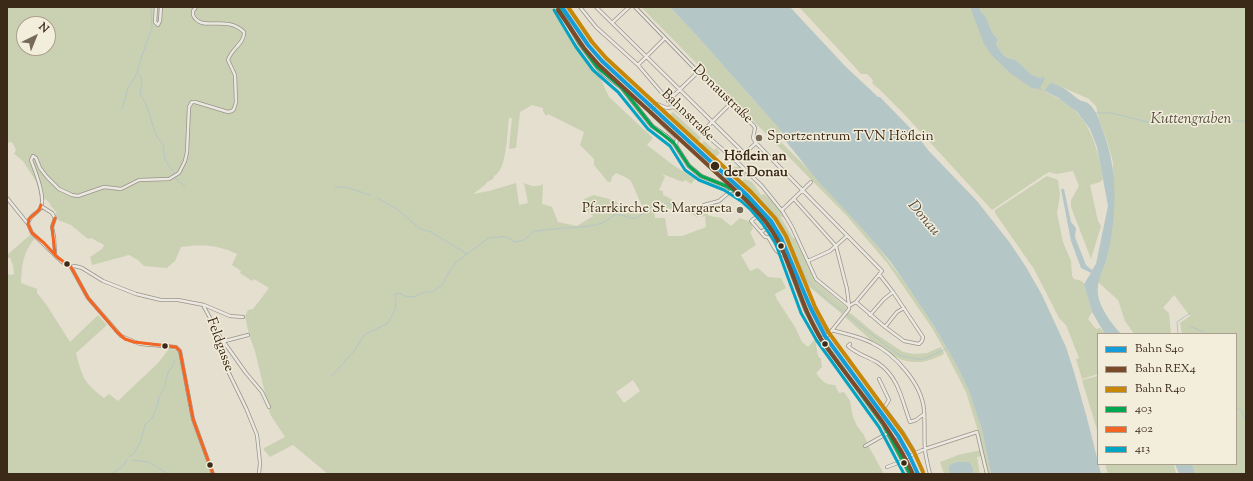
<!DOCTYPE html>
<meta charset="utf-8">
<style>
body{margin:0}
#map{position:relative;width:1253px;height:481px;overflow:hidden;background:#e5dfd0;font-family:"Sorts Mill Goudy",serif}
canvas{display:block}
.frame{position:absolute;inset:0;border:8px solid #3c2a18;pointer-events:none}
.legend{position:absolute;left:1097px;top:333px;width:140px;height:132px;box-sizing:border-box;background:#f3eddb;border:1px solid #aa9f8d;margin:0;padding:5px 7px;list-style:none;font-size:12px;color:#3c2a18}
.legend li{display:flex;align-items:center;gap:8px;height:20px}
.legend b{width:20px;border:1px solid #aa9f8d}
.north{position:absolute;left:16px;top:16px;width:40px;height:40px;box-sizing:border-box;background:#f3eddb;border:1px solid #aa9f8d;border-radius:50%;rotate:43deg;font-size:11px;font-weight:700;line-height:16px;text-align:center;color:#3c2a18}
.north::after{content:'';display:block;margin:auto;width:14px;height:18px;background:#776958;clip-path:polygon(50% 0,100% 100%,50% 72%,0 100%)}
</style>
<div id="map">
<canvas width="1253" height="481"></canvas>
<div class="frame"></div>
<ul class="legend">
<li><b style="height:5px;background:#159dd9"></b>Bahn S40</li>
<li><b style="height:5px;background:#7a4b2a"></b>Bahn REX4</li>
<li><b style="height:5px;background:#c88706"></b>Bahn R40</li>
<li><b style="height:5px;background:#00a651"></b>403</li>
<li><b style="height:5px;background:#f26522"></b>402</li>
<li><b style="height:5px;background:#03a3c5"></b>413</li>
</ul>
<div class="north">N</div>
</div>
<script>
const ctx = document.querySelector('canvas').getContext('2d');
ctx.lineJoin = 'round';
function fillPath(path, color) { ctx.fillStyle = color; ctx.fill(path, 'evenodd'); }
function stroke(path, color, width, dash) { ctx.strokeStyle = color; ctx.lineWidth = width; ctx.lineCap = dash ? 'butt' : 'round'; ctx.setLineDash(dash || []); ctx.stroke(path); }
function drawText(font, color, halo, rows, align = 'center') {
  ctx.font = font + ' "Sorts Mill Goudy",serif'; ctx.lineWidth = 3; ctx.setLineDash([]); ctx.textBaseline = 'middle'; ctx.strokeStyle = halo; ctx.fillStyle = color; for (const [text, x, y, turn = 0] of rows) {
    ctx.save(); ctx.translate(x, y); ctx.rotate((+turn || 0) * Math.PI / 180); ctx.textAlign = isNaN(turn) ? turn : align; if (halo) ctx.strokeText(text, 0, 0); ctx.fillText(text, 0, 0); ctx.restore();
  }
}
fillPath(new Path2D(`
 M7 7H555L568 32 599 75 609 97 653 138 647 145 673 165 695 179 691 184 685 180 683 182 662 174 665 177 659 190 663 191V195L671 199 678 205 704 212 710 216 721 218 731 226 740 218 751 222 753 229 750 232 756 245 741 255 750 271 758 268 768 277 781 278 786 288 775 294 776 298 795 327 802 342 808 347 815 339 818 356 821 359 822 367 816 373C822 381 825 385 835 385L839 393 844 392 850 401 853 417 857 426 864 435 869 447 884 474H328L293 445 270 457 264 450V448L285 437 270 414 255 351 249 335 245 316 248 310 253 309 269 288 254 279 252 281 240 273 241 271 232 265 237 254C219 245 201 244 181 247L175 261 167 268 144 266 138 260 129 255 92 265 90 257 102 249 104 245 91 238 88 239 71 225 58 220 55 214 57 213 51 206 49 207 51 205 46 199 43 201 42 188H40L23 161 14 154 16 150 12 142 7 143ZM24 24H48V48H24ZM532 105 543 108V111L546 116 548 114 584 132 580 145 594 159V165L608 182H611L612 177 616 173 627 178 631 181 642 206 633 213 622 209 616 201 594 195 584 199V209L593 216 577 226 558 222 552 207 542 204 543 184C536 188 531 186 524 183L528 203 519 205 516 183 489 191 473 194 485 185 487 182 493 179 494 176C507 171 507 131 509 118H512L509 149 516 148 520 112ZM662 207 692 214 697 217 705 216 706 227 682 236H668L665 218H655L654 209ZM633 380 640 391 624 403 616 392Z
 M641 7H670L698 37 783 133 778 139 807 168 875 243 906 284 934 326 957 366 969 391 982 430 991 474H988L978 431 966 392 945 351 932 328 888 264 847 216Z
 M799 7H970L993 57 1011 74 1032 87 1044 77C1031 80 1025 66 1015 60 1012 58 1008 59 1006 57 1001 54 999 48 996 44L998 39C988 31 990 18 981 12L979 7H1246V474H1195L1192 464H1236V334H1182L1180 323 1190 316 1174 295 1163 308 1169 313 1171 334H1134L1125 321 1118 300 1098 282 1108 256 1113 162 1107 141 1099 119 1096 106 1089 99 1055 84 1045 92C1087 109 1096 138 1103 179L1100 182 1090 185 1098 221 1101 226 1091 259 1071 207V200L1079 186 1073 171 1056 174 1049 172 1044 175 992 210 904 114 879 89 872 83 873 80 867 74H861L853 65Z
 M673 112 701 138 697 143 669 116Z
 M704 141 714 150 716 148 720 153 714 158 700 146Z
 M739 166 747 174 746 176 737 180 727 172 728 169Z
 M1047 176 1058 180 1060 195 1057 213 1063 242 1071 261 1072 276 1074 279 1082 281 1084 284 1092 312 1088 319 1096 329 1100 328 1105 334H1098V374L1082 379 1076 359 1079 358 1066 325 1059 318 1034 269 995 213V210Z
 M745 179 752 182 761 195 764 194C773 199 780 211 786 219L780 216 793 238H796L816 282 847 308 842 314 801 280 777 225 760 204 738 183Z
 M30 235 35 238C23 253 22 264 21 283L37 289V293L46 304 70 342 98 315 107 325 76 353C82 377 84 383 104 398L109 394 118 401 158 363 169 349 178 350 190 410 211 474H7V270L8 274 11 275 14 274 13 265 11 261V259L7 257V255Z
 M848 312 853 315 873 332 903 352 914 354 927 353 941 347 944 354C935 358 926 363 915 362 890 362 863 332 845 317Z
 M1098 376V430H1097L1082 380Z
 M981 450 982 456 977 457 980 474H974L973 468 966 462 953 463 948 467 950 474H944L940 462 958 455Z
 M1105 464H1174L1176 474H1108Z`), '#cad1b2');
fillPath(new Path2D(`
 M670 7H790L845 66 878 97H880L916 134 928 150 977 201 1010 243 1026 267 1042 295 1066 347 1074 372 1088 422 1101 474H991L982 430 969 391 957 366 934 326 906 284 890 261 866 233 817 180 784 139 783 133 698 37Z
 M970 7H979L981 12C990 18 988 31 998 39L996 44C999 48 1001 54 1006 57 1008 59 1012 58 1015 60 1025 66 1031 80 1044 77L1045 78 1040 88 1045 91 1050 83C1062 85 1069 92 1078 99 1082 102 1086 101 1089 104 1097 111 1100 122 1103 131 1118 171 1117 213 1108 254 1105 269 1096 279 1098 295 1100 309 1112 324 1121 334H1105L1092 312 1084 284 1091 273 1081 268 1071 241 1061 189H1064L1071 222 1076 228 1075 237 1086 265 1092 270 1096 264 1108 206 1097 147 1090 129 1077 112 1057 97 1040 89 1032 88 1011 74 993 57 984 44Z
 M958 462H969L973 468 974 474H950L948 467 953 463Z
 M1175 464H1192L1195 474H1179Z`), '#b4c6c6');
stroke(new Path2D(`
 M137 73 141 77 142 82 140 94 146 104 156 135 163 145 165 160 175 174
 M122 109 128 88 137 73 140 61 152 28 151 7
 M1095 113H1111L1156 124 1170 118H1176L1186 120 1214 121H1246
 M175 178 185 186
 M335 187H346L370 195
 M734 188 735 187
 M755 195 774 213 783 227 807 280 830 302 843 311
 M377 198 397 209 420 229 431 232 467 254
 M706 207 721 202 724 198
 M847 315 892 350 901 356 916 359H924L948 348
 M1191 327 1202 331 1206 334
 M1178 334 1177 322 1190 313
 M332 376 355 350 364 335 388 323 395 310 396 302 395 294 399 293 405 296 414 297 425 292H432L442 285 449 272 456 262 489 238C494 236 498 239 504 236L515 242 524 240 534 231C541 231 547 229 555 229 570 227 588 228 602 223 608 221 611 216 617 214L635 219 652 207 667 203 687 208 702 206
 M1236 407 1241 410 1246 420
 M130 457 133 454 140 443 145 425 152 418 158 404 159 397 165 387 166 380 168 373 174 364V360
 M132 460 149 462 168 474
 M111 474 122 467 127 460`), '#b4c6c6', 1);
const minor = new Path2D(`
 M156 7 155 22 158 25 160 21 161 7
 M580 7 596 27 638 65 674 107 736 161 762 186 783 212 792 227 816 279 849 306 847 289 836 246 794 199
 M596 7 744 153
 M635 7 698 72 754 126 755 128 753 138 756 143 882 271 856 302 849 306V309L829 334 821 339
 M612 23 629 7
 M638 65 665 38
 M668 101 698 72
 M654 106 657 104 667 108 674 107
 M651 109 650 111 651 113 677 138 676 145
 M702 132 731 103
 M736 161 756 143
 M7 198 28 224 32 233 62 262 71 267 88 298 121 336 140 344 176 347 180 351 193 419 213 474
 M704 205 719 201 732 190
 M41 206 52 213 55 218 52 227 54 237 55 253
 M782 210 811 182
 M761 213 751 221 765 237H768C773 244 775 254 785 255
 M28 224C29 216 35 215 40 209 47 199 35 171 31 160L33 156 36 158 40 168 47 177 59 189 72 195 78 196 104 187 121 189 139 180 169 179 179 173 185 161 187 152 189 107 192 102H195L228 112 232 111 234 109 236 102 235 75 228 60C231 49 245 43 244 32 226 14 201 33 193 15V11L196 7
 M761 232 770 226
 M808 261 830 251 847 236
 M71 267 75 266 82 268 103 281 136 294 161 300H178L204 305 230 316 243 317
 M810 300 829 334
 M856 302 885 327 904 341 919 344 922 341 923 337 893 292 879 274
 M204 305V307L215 327 216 337 226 367 246 408 257 435 260 463 259 474
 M870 315 884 299 893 292
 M885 327 897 312 904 308
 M832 330C845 334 859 336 872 343 895 354 922 384 924 410 925 423 924 437 925 450 926 458 928 466 930 474
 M216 331 246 373 262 392 269 407
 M225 341 248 335
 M850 344 848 346C858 355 867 356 878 363 899 377 902 401 910 422L916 420 924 414
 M879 379 889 400 884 408 903 433 915 453
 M893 440H896L905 455 907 457 925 449 977 432 987 474
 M865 446 888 433
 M887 467 903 461`);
const major = new Path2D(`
 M558 7 580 44 597 67 604 74 622 88 652 126 665 135 674 143 689 166 701 176 726 186 744 197 755 206 766 220 779 240 806 311 821 339 883 424 910 474`);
stroke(minor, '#9a948a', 4);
stroke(major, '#817b71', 4.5);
stroke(minor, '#eae8e0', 2.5);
stroke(major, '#e7e3db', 3);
stroke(new Path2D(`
 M558 7 580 44 597 67 622 88 652 126 674 143 689 166 701 176 726 186 744 197 755 206 766 220 779 240 806 311 821 339 883 424 910 474`), '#00a651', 3);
stroke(new Path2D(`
 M41 205 39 210 29 219 28 224 32 233 44 243 57 257 71 267 88 298 117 332 125 339 134 342 176 347 180 351 193 419 213 474
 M55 218 52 227 55 254`), '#f26522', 3);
stroke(new Path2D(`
 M554 10 576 47 593 70 618 92 648 129 670 146 685 170 699 180 724 190 741 201 751 210 762 223 775 242 801 313 817 341 879 427 904 474`), '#03a3c5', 3);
stroke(new Path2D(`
 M562 7 588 45 602 61 748 196 771 221 781 238 811 309 825 336 899 437 909 455 918 474`), '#159dd9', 4);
stroke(new Path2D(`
 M558 10 584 48 599 65C636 99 673 133 710 167 729 185 752 203 768 225 792 258 799 306 823 342 853 386 891 425 913 474`), '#7a4b2a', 4);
stroke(new Path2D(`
 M568 7 592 42 606 58 751 192 775 218 786 236 815 307 829 333 903 434 914 452 923 472`), '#c88706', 4);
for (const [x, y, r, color] of [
 [759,138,4,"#776958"],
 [715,166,5,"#3c2a18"],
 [738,194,3.5,"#3c2a18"],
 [740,210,4,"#776958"],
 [781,246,3.5,"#3c2a18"],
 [67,264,3.5,"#3c2a18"],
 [825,344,3.5,"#3c2a18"],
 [165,346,3.5,"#3c2a18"],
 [904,463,3.5,"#3c2a18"],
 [210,465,3.5,"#3c2a18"]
]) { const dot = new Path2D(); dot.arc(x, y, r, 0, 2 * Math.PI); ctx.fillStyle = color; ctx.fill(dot); stroke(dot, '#f3eddb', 1.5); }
drawText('14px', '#3c2a18', '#f3eddb', [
 ["Donaustraße",722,95,44],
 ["Bahnstraße",687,116,44],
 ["Feldgasse",219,345,70]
]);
drawText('14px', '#3c2a18', '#f3eddb', [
 ["Sportzentrum TVN Höflein",767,138],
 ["Pfarrkirche St. Margareta",732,210,"right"]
], 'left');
drawText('bold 14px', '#3c2a18', '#f3eddb', [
 ["Höflein an",724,158],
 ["der Donau",724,174]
], 'left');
drawText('italic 15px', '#554e42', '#f3eddb', [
 ["Kuttengraben",1191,120],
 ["Donau",923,219,50]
]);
</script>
